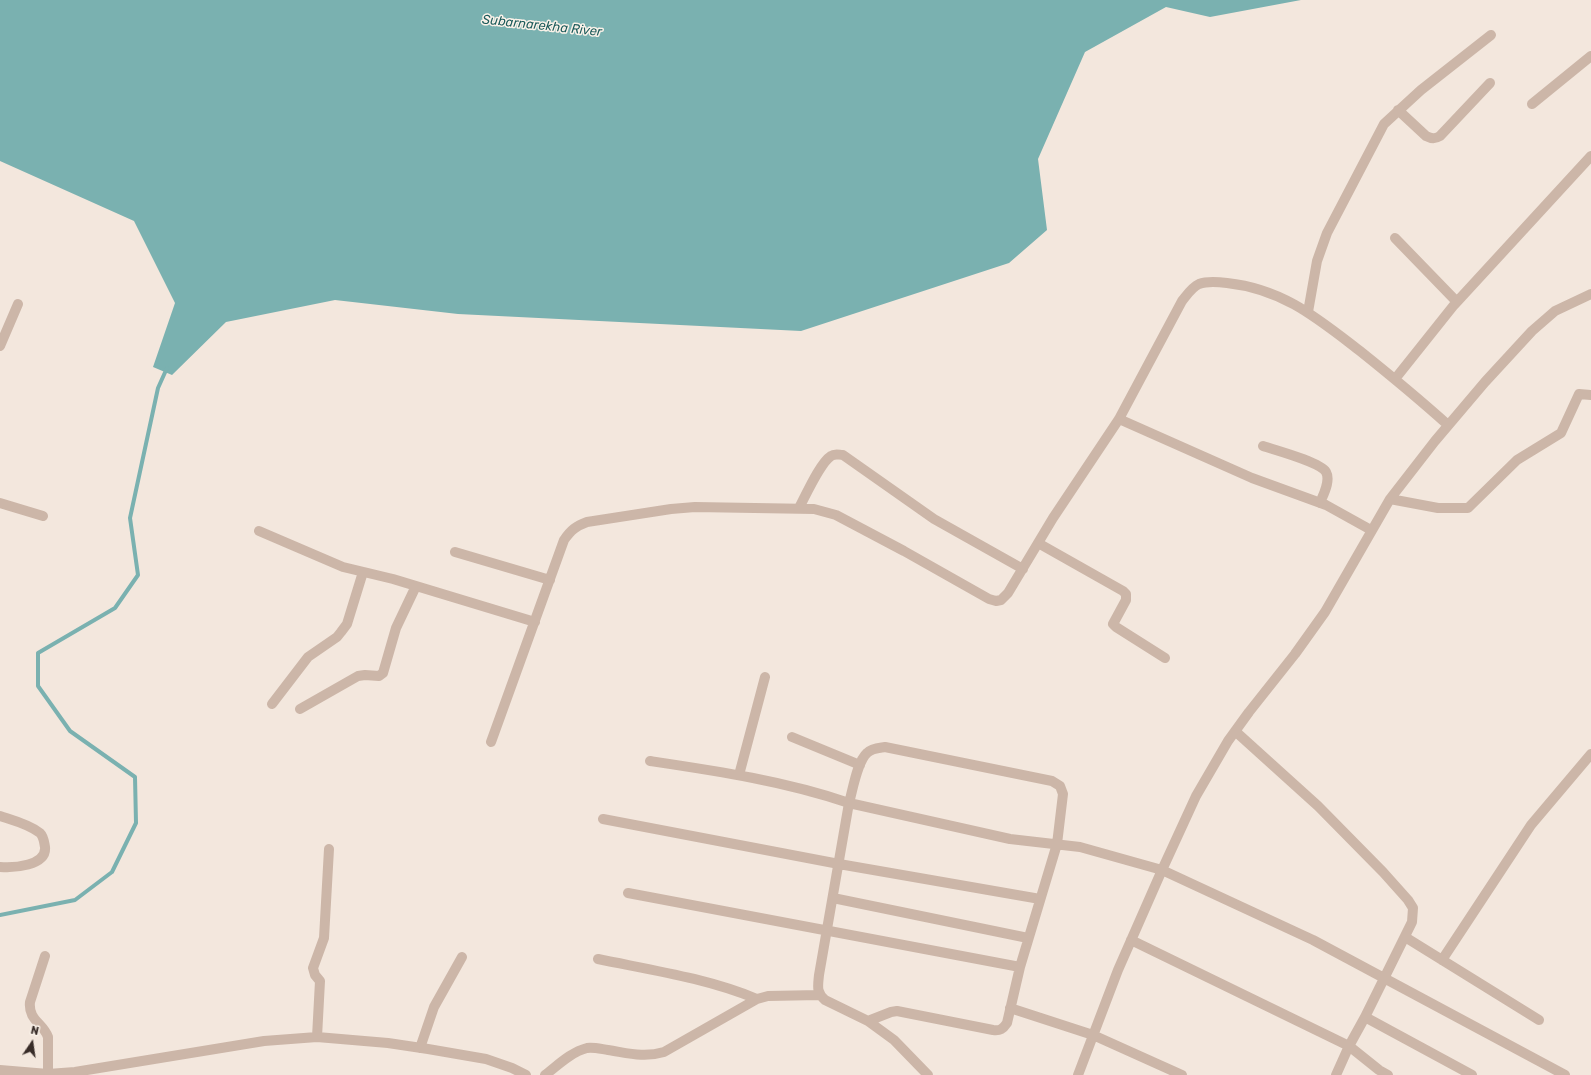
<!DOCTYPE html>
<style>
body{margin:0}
#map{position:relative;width:1591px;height:1075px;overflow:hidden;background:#f3e7dd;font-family:Rubik,sans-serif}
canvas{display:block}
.north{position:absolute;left:12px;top:1023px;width:40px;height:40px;-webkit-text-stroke:3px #faf2e9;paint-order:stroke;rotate:13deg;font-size:11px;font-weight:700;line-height:16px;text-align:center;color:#382c28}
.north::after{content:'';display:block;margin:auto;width:14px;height:18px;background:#382c28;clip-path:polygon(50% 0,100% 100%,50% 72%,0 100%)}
</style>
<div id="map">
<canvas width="1591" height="1075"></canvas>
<div class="north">N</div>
</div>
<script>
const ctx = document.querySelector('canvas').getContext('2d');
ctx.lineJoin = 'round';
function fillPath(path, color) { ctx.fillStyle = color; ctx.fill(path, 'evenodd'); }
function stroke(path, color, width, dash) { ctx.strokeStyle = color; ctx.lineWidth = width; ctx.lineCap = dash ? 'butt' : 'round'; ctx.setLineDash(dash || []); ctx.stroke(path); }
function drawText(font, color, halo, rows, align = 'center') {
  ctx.font = font + ' Rubik,sans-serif'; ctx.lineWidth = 3; ctx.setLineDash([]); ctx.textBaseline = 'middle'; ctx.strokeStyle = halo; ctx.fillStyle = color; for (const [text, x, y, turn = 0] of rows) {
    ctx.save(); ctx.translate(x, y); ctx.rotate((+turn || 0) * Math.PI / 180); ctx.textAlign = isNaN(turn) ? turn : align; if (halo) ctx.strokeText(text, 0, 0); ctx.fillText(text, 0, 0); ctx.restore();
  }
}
fillPath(new Path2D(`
 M0 0H1301L1210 17 1166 7 1085 52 1038 159 1047 230 1009 263 801 331 458 314 335 300 226 322 172 375 153 367 175 303 134 221 0 161Z`), '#7ab1b0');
stroke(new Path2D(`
 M0 915 75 900 112 872 136 823 135 777 70 731 38 686V653L115 608 138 575 130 518 158 388 167 368`), '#7ab1b0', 4);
stroke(new Path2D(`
 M1532 104 1591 56
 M1398 110 1426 136C1432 139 1435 139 1440 136L1490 83
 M1395 238 1457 302
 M1308 312 1317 261 1327 233 1384 124 1421 90 1491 35
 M0 346 18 304
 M1395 379 1454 305 1591 156
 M1119 419 1252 478 1326 505 1371 530
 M1263 446C1275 450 1320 462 1326 472 1331 481 1323 495 1320 503
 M1390 499 1438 508H1468L1517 460 1561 433 1579 394 1591 395
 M0 503 43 516
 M799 508C806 495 820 463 831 456 835 453 839 455 843 455L934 519 1023 569
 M259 531 343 567 393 579 535 622
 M1038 543 1123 591 1126 594V600L1113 624 1116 627 1165 658
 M455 552 550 580
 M272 704 308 657 337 637 341 632 347 624 363 572
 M300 709 358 676 365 675 379 676 383 673 396 628 416 586
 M1235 731 1318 806 1383 872 1408 900 1413 908 1412 922 1365 1017 1349 1046 1336 1075
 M792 737 860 765
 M491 742 564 540C571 530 576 526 587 522L671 509 695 507 814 509 836 515 904 551 989 599 996 601 1001 600 1008 593 1053 518 1119 419 1182 301C1187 295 1192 287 1199 284 1207 281 1219 282 1227 283 1283 289 1317 318 1360 351 1390 375 1419 399 1448 425
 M650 761C717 771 785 781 849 803L819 975C818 986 816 992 825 1000L868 1021 894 1040 928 1075
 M739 775 765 677
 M0 816C12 820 29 824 40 833 44 837 44 842 45 847 47 866 13 868 0 867
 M603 819 839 864 1040 899
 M628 893 1020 967
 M833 898 1028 938
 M1405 937 1539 1020
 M1131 940 1349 1046 1379 1070 1388 1075
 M45 956 30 1002C28 1020 43 1023 48 1037V1074
 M598 959C651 970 706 978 757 999
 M1442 960 1531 825 1591 754
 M1010 1008 1093 1035 1182 1075
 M1365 1017 1472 1075
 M868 1021 891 1012 897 1011 993 1030C1000 1031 1003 1029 1007 1023L1020 967 1057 844 1063 794 1060 786 1052 781 885 747C879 748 872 748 867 753 857 762 853 789 849 803L1010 839 1080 847 1162 870 1313 940 1565 1075
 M317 1037 320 981 315 975 313 968 324 938 329 849
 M420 1048 434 1007 462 957
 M0 1070 48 1074 75 1072 264 1041 317 1037 388 1043 428 1049 486 1059 512 1068 526 1075
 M545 1075C557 1066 571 1052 587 1048 593 1047 601 1049 608 1050 628 1053 644 1058 664 1052L757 999 768 996 819 995
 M1078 1075 1118 970 1162 870 1196 796 1228 741 1249 712 1295 654 1325 612 1390 499 1435 441 1485 382 1532 331 1555 311 1591 294`), '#ccb6a8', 10);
drawText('italic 13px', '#1c5b5b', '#faf2e9', [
 ["Subarnarekha River",542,26,6]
]);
</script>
